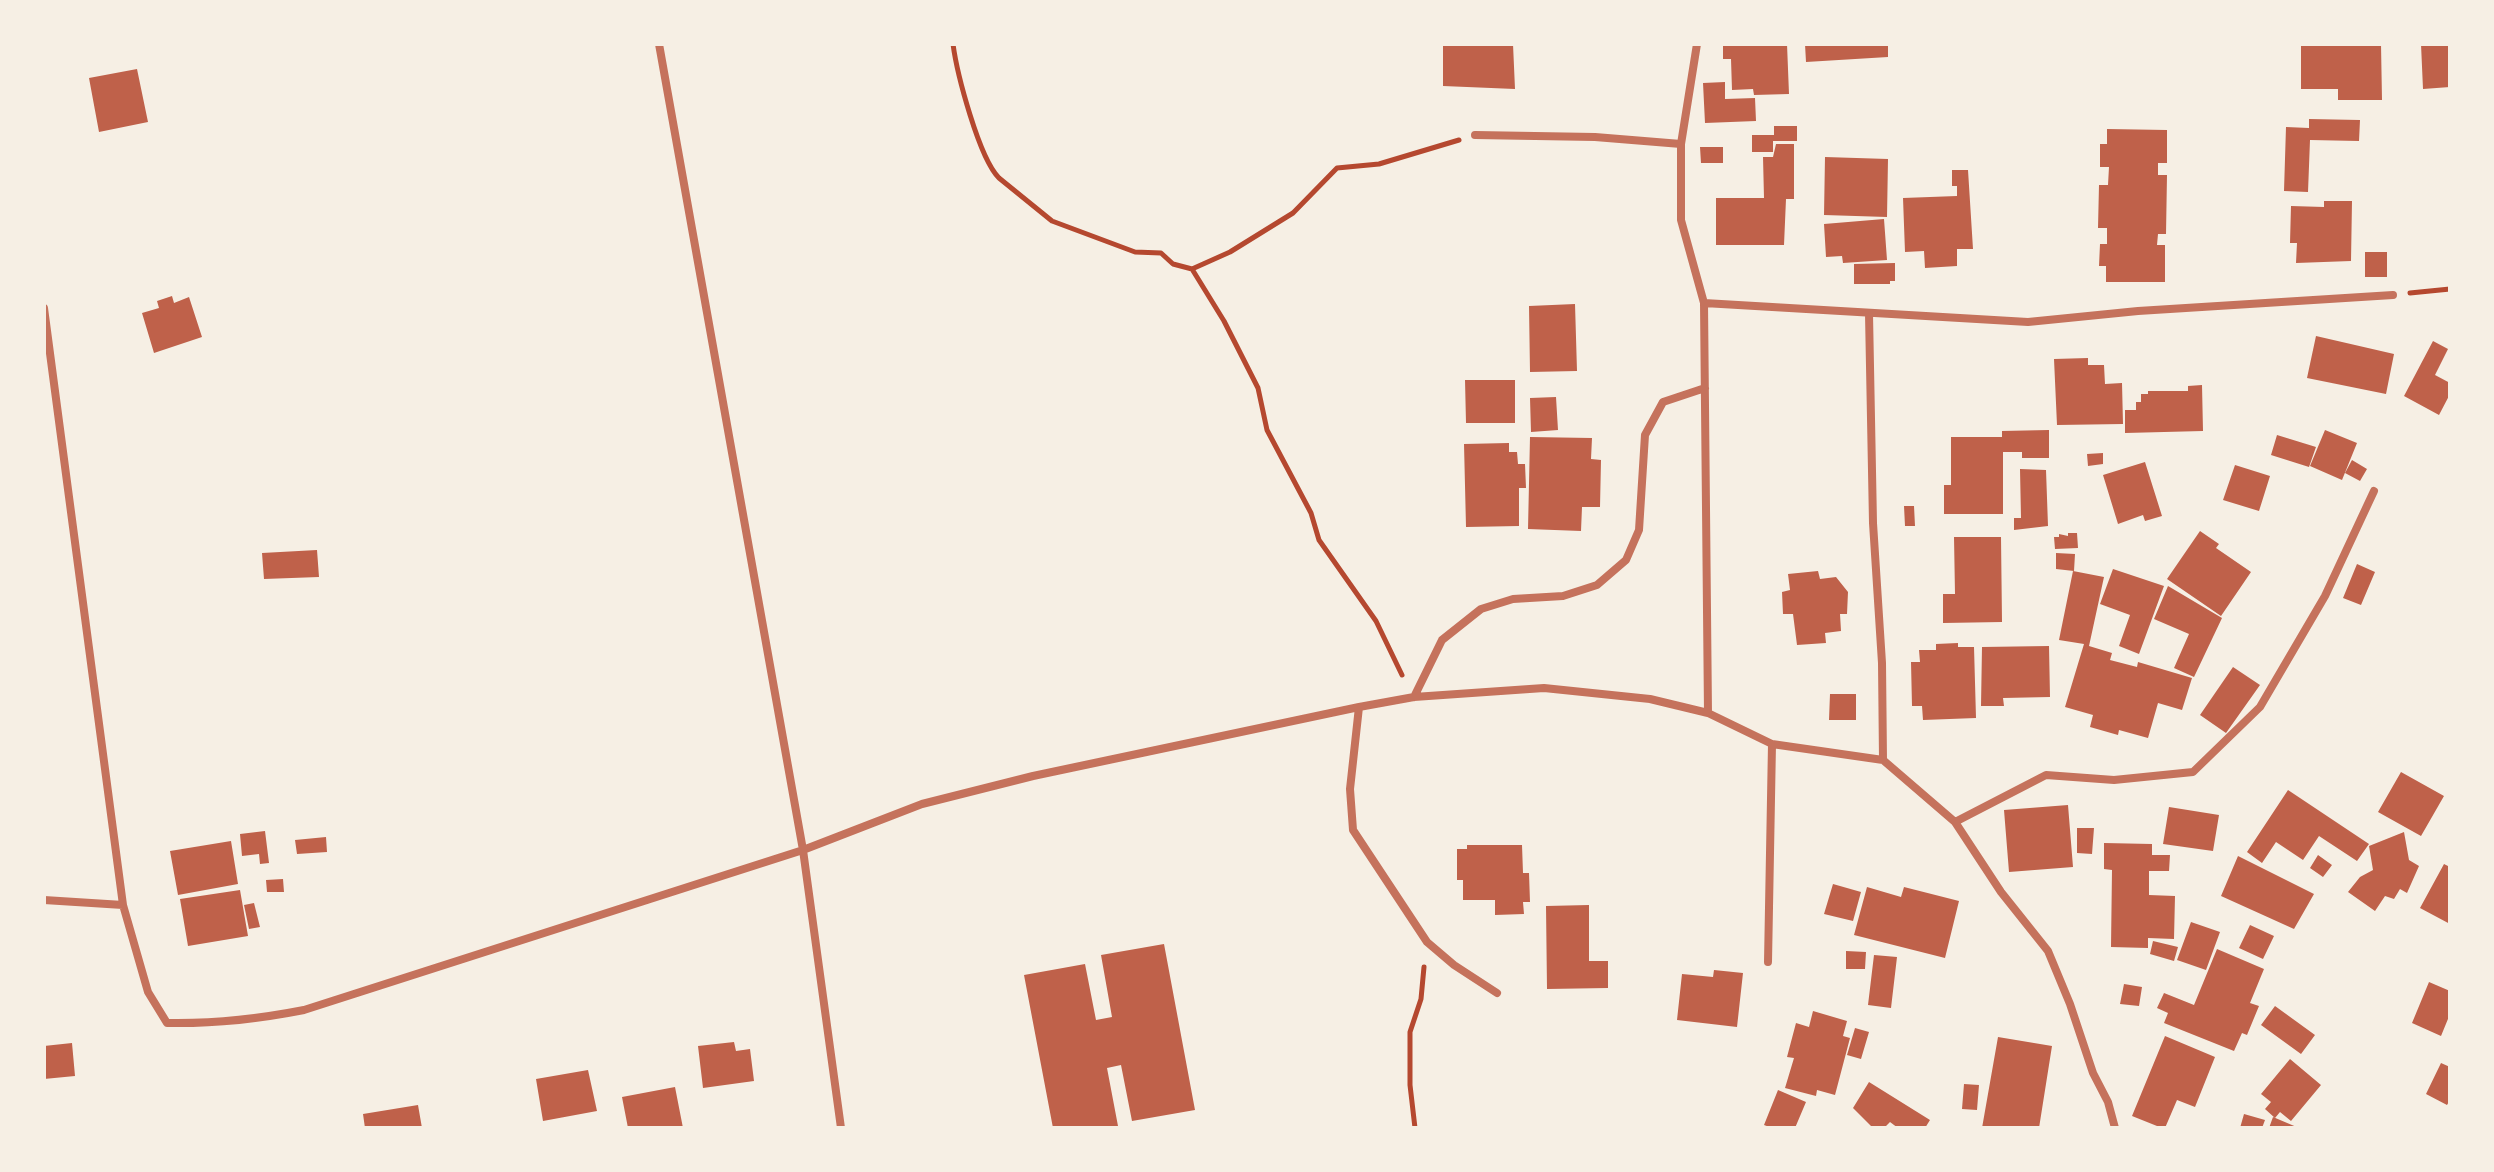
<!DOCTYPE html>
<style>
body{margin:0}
#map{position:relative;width:2494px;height:1172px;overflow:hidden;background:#f6efe4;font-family:"PT Sans Narrow",sans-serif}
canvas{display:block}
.frame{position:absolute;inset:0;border:46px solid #f6efe4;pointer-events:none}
</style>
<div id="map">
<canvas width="2494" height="1172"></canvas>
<div class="frame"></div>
</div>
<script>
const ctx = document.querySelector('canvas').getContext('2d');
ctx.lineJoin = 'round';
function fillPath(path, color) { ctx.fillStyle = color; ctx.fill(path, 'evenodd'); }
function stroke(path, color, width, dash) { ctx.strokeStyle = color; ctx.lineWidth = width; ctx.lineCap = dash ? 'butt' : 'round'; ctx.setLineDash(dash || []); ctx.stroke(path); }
fillPath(new Path2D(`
 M1443 44H1513L1515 89 1443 86Z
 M1723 44H1787L1789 94 1754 95 1753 89 1732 90 1731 59H1723Z
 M1805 44H1888V57L1806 62Z
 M2301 44H2381L2382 100H2338V89H2301Z
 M2421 44H2450V87L2423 89Z
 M137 69 148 122 99 132 89 78Z
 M1725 82V99L1755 98 1756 121 1705 123 1703 83Z
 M2309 119 2360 120 2359 141 2310 140 2308 192 2284 191 2286 127 2309 128Z
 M1774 126H1797V141H1773V152H1752V135H1774Z
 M2107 129 2167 130V163H2158V175H2167L2166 234H2158L2157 245H2165V282H2106V266H2099L2100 244H2107V228H2098L2099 185H2108L2109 167H2100V144H2107Z
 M1776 144H1794V199H1786L1784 245H1716V198H1764L1763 157H1773Z
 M1700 147H1723V163H1701Z
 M1825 157 1888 159 1887 217 1824 215Z
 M1952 170H1968L1973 249H1957V266L1925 268 1924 251 1905 252 1903 198 1957 196V186H1952Z
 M2324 201H2352L2351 261 2296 263 2297 243H2290L2291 206 2324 207Z
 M1884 219 1887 260 1843 263 1842 256 1826 257 1824 224Z
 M2365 252H2387V277H2365Z
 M1895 263V281H1890V284H1854V264Z
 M172 296 174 303 189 297 202 337 154 353 142 313 159 308 157 301Z
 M1575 304 1577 371 1530 372 1529 306Z
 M2316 336 2394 354 2386 394 2307 378Z
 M2433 341 2448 349 2435 375 2450 383V394L2439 415 2404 396Z
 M2088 358V365H2104L2105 384 2122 383 2123 424 2057 425 2054 359Z
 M1465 380H1515V423H1466Z
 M2202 385 2203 431 2125 433V410H2136V402H2141V394H2148V391H2188V386Z
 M1556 397 1558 430 1531 432 1530 398Z
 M2049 430V458H2022V452H2003V514H1944V485H1951V437H2002V431Z
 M2325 430 2357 443 2342 480 2310 466Z
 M2277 435 2316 447 2309 467 2271 455Z
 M1530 437 1592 438 1591 459 1601 460 1600 507H1582L1581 531 1528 529Z
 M1509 443V452H1517L1518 464H1525L1526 488H1519V526L1466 527 1464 444Z
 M2103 453V464L2088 466 2087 454Z
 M2352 460 2367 469 2360 481 2345 473Z
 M2145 462 2162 516 2145 521 2143 515 2118 524 2103 475Z
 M2235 465 2270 476 2259 511 2223 500Z
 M2020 469 2046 470 2048 526 2014 530V518H2021Z
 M1904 506H1914L1915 526H1905Z
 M2200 531 2219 544 2216 548 2251 572 2221 616 2167 579Z
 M2068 533H2077L2078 548 2055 549 2054 537H2059V534L2068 536Z
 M1954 537H2001L2002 622 1943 623V594H1955Z
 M317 550 319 577 264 579 262 553Z
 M2056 553 2075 554 2074 571 2056 569Z
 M2357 564 2375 572 2361 605 2343 598Z
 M2113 569 2164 586 2139 654 2119 646 2130 615 2100 604Z
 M1818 571 1820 579 1836 577 1848 592 1847 614H1840L1841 631 1825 633 1826 643 1797 645 1793 614H1783L1782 592 1790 590 1788 574Z
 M2073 571 2104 577 2089 646 2112 653 2110 660 2137 667 2138 662 2192 678 2182 710 2158 703 2148 738 2119 730 2118 735 2090 727 2093 715 2065 707 2084 644 2059 640Z
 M2168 586 2222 618 2194 677 2174 668 2189 634 2154 619Z
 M1958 643V647H1974L1976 718 1923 720 1922 706H1912L1911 662H1920L1919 650H1936V644Z
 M2049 646 2050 697 2003 698 2004 706H1981L1982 647Z
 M2233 667 2260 685 2226 733 2200 715Z
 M1830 694H1856V720H1829Z
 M2401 772 2444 796 2421 836 2378 812Z
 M2288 790 2369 844 2357 861 2319 836 2303 860 2276 842 2262 863 2247 852Z
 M2068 805 2073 867 2009 872 2004 810Z
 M2169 807 2219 815 2213 851 2163 844Z
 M2077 828H2094L2092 854 2077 853Z
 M265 831 269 863 260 864 259 854 242 856 240 834Z
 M2404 832 2409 860 2419 866 2407 893 2400 889 2394 899 2385 896 2375 911 2348 892 2360 877 2373 870 2369 846Z
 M326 837 327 852 297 854 295 840Z
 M231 841 238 884 178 895 170 851Z
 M2104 843 2152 844V855H2170L2169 871H2149V895L2175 896 2174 939 2148 938V948L2111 947 2112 870 2104 869Z
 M1467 845H1522L1523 873H1529L1530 902H1523L1524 914 1495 915V900H1463V880H1457V849H1467Z
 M2318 855 2332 865 2323 877 2310 868Z
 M2238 856 2314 894 2294 929 2221 896Z
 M2444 864 2450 867V924L2420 908Z
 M283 879 284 892H267L266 880Z
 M1833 884 1861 892 1853 921 1824 914Z
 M1867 887 1901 897 1904 887 1959 901 1945 958 1854 935Z
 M240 890 248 936 188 946 180 899Z
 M254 903 260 927 249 929 244 905Z
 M1589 905V961H1608V988L1547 989 1546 906Z
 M2191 922 2220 932 2206 970 2177 960Z
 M2250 925 2274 936 2263 959 2239 948Z
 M2153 941 2178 947 2174 961 2150 954Z
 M1164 944 1195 1110 1132 1121 1121 1065 1107 1068 1118 1126 1053 1128 1024 975 1085 964 1096 1020 1112 1017 1101 955Z
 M2217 949 2264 969 2250 1003 2259 1006 2247 1035 2242 1033 2234 1051 2164 1023 2168 1013 2157 1008 2164 993 2194 1005Z
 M1846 951 1866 952 1865 969H1846Z
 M1874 955 1897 957 1891 1008 1868 1005Z
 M1714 970 1743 973 1737 1027 1677 1020 1682 974 1713 977Z
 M2429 982 2450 991V1014L2441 1036 2412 1023Z
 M2124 984 2142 987 2139 1006 2120 1004Z
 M2275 1006 2315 1035 2301 1054 2261 1025Z
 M1813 1011 1847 1021 1843 1036 1850 1038 1835 1095 1817 1090 1816 1096 1785 1088 1794 1058 1787 1057 1796 1023 1809 1027Z
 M1855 1028 1869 1032 1861 1059 1847 1055Z
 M2165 1036 2215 1057 2195 1107 2177 1100 2165 1128H2162L2132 1116Z
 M1998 1037 2052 1046 2039 1128H1982Z
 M734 1042 736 1051 750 1049 754 1081 703 1088 698 1046Z
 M72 1043 75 1076 44 1079V1046Z
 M2290 1059 2321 1085 2291 1121 2280 1112 2275 1118 2265 1109 2271 1102 2261 1094Z
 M2441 1063 2450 1067V1100L2447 1105 2426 1094Z
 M588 1070 597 1111 543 1121 536 1079Z
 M1869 1082 1930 1120 1925 1128H1898L1890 1122 1884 1128H1873L1853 1108Z
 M1964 1084 1979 1085 1977 1110 1962 1109Z
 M675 1087 683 1128H628L622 1097Z
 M1778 1090 1806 1102 1795 1128H1772L1764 1125Z
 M418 1105 422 1128H365L363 1114Z
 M2244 1114 2265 1120 2262 1128H2240Z
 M2273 1117 2299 1128H2269Z`), '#bf614a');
stroke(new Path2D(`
 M953 44C957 74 979 158 999 178L1052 221 1135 252 1161 253 1173 264 1192 269 1224 321 1258 388 1267 430 1311 513 1319 540 1376 621 1402 675
 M1192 269 1230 252 1293 213 1337 168 1379 164 1459 140
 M2410 293 2450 289
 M1415 1128 1410 1085V1032L1421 999 1424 967`), '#b5482f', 5);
stroke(new Path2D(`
 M659 44 803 850 841 1128
 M1697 44 1681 144V220L1704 303 1708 713
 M1475 135 1595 137 1681 144
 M1704 303 2028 322 2138 311 2393 295
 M44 308 123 905 148 992 167 1023C215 1024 258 1019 304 1010L803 850 922 804 1033 776 1359 707 1414 697 1544 688 1650 699 1708 713 1772 744 1883 760 1955 822 2001 892 2048 951 2070 1004 2093 1073 2108 1102 2115 1128
 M1869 314 1873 523 1882 663 1883 760
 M1414 697 1442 640 1481 609 1513 599 1563 596 1597 585 1626 560 1639 530 1645 435 1663 402 1705 388
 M1359 707 1350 789 1353 830 1427 942 1454 965 1497 993
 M1955 822 2046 775 2114 780 2193 772 2260 707 2325 596 2374 491
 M44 900 123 905
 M1768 962 1772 744`), '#c5725c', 8);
</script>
